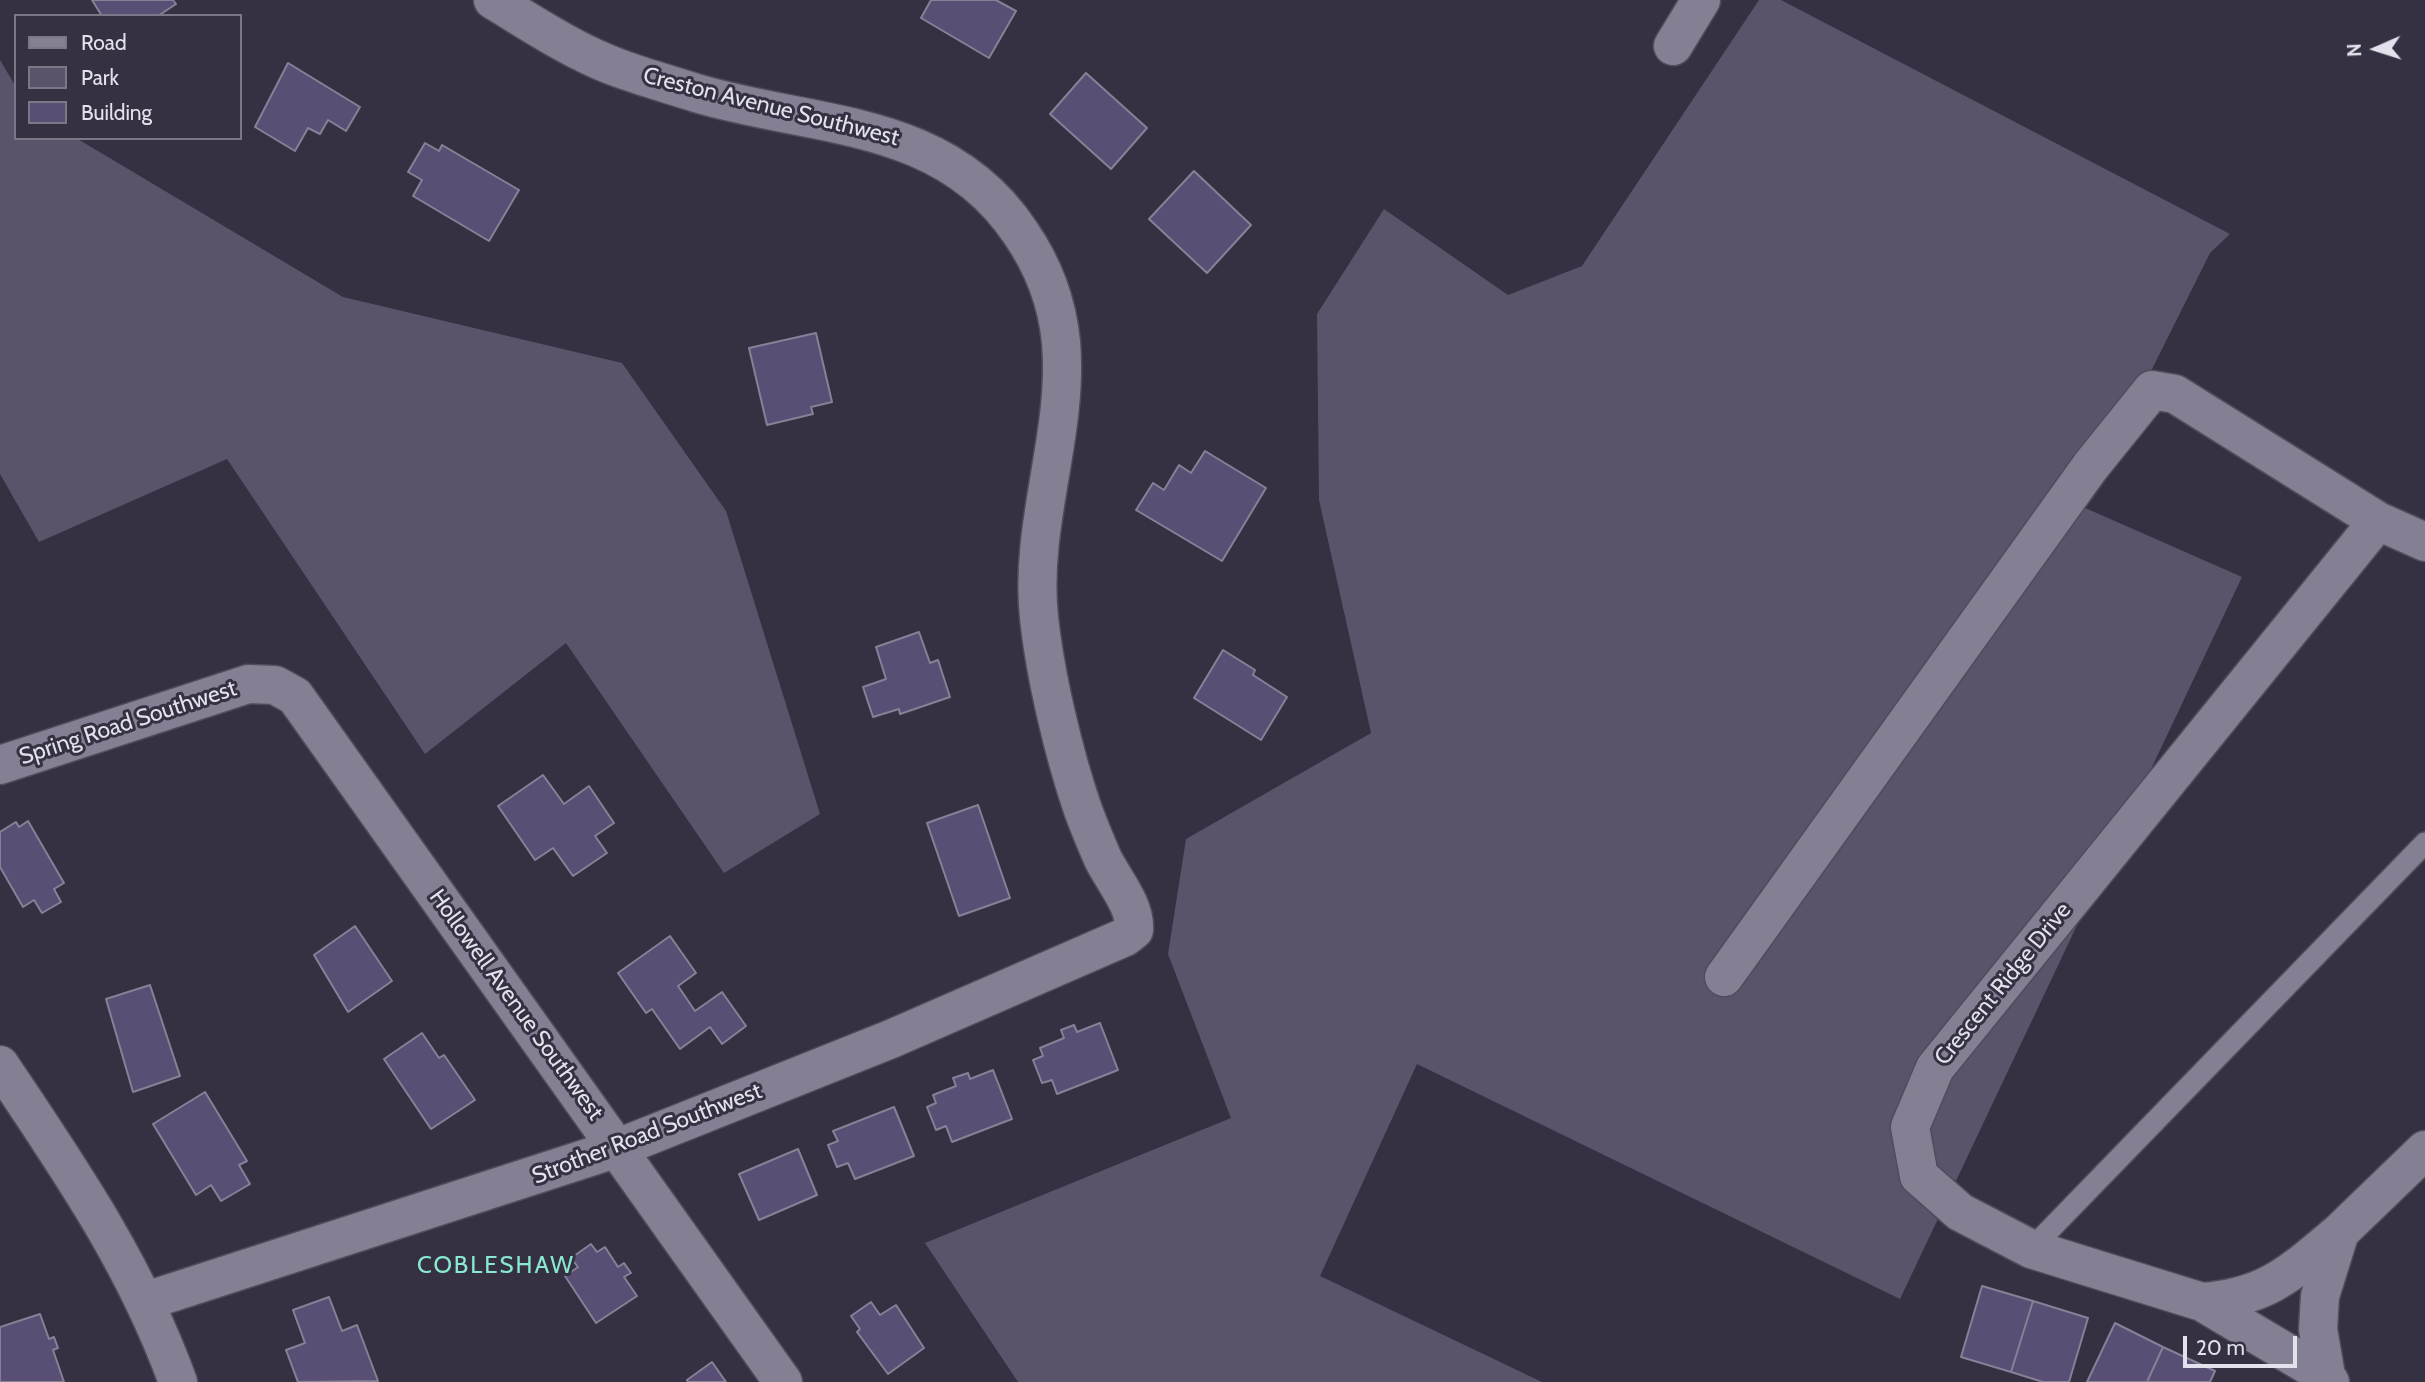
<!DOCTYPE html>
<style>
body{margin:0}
#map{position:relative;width:2425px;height:1382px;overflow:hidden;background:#353042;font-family:Cabin,sans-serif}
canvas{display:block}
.legend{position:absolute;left:14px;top:14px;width:228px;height:126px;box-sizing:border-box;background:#353042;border:2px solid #7b7786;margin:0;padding:9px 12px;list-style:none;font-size:21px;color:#e3e1ec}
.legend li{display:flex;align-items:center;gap:14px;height:35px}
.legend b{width:35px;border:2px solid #7b7786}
.north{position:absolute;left:2341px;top:14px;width:70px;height:70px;-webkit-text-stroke:5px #353042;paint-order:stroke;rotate:267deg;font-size:19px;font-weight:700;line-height:28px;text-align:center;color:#e3e1ec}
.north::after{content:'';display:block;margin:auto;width:24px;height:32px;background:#e3e1ec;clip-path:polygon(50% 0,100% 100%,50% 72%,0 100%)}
.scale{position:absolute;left:2183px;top:1336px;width:114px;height:32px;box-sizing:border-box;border:4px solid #e3e1ec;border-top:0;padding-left:9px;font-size:21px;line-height:24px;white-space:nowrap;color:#e3e1ec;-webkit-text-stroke:5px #353042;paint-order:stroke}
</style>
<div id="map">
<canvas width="2425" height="1382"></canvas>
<ul class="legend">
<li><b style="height:9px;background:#847f93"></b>Road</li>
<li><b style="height:19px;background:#5a546b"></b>Park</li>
<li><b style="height:19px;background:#594e74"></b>Building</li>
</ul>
<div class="north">N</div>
<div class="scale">20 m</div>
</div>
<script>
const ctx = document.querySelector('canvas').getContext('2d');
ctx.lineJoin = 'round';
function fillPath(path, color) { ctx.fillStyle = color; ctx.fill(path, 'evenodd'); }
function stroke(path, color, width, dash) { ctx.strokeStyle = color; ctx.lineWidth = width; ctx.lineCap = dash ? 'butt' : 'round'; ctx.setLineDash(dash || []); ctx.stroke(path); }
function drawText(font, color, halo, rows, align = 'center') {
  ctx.font = font + ' Cabin,sans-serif'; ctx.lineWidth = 6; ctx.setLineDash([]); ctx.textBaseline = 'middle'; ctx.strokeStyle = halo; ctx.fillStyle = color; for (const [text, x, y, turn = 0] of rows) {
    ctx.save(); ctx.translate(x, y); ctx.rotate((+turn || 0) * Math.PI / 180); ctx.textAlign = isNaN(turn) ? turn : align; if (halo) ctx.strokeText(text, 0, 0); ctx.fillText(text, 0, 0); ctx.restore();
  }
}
fillPath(new Path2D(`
 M1759 0H1781L2230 234 2210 253 2083 507 2242 577 1900 1299 1417 1064 1320 1276 1542 1382H1018L925 1243 1231 1118 1168 954 1186 839 1371 733 1319 500 1317 314 1384 209 1508 295 1582 266Z
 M0 60 16 87V138H76L343 297 622 363 726 511 820 814 724 873 566 643 425 754 227 459 39 542 0 474Z`), '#5a546b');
const building = new Path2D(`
 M92 0H173L176 4 158 16H102Z
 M931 0H996L1016 11 989 58 921 18Z
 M288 63 360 107 346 131 328 120 320 134 308 128 295 151 255 127Z
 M1086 73 1147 128 1111 169 1050 114Z
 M425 143 439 151 442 145 519 190 489 241 413 196 422 180 408 172Z
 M1194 171 1251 225 1207 273 1149 219Z
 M816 333 832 402 811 407 813 414 767 425 749 348Z
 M1205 451 1266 488 1222 561 1136 510 1153 483 1164 490 1179 465 1191 473Z
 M919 632 930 663 938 660 950 697 900 714 899 709 873 717 863 687 886 679 876 647Z
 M1223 650 1255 670 1253 675 1287 697 1261 740 1194 698Z
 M543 775 564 804 589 786 614 823 595 836 607 853 573 876 553 848 535 860 498 806Z
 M978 805 1010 898 959 916 927 823Z
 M28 821 64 883 54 889 61 902 42 913 34 900 23 907 0 867V832L16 822 19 827Z
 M355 926 392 981 348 1012 314 955Z
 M670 936 696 973 678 986 695 1011 722 992 746 1026 722 1044 710 1027 680 1049 652 1009 646 1013 618 973Z
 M150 985 180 1076 133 1092 106 999Z
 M1100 1023 1118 1070 1057 1094 1052 1080 1042 1083 1033 1060 1043 1056 1040 1048 1064 1038 1061 1030 1074 1025 1077 1032Z
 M422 1033 439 1058 444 1055 475 1100 431 1129 384 1059Z
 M993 1070 1012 1119 952 1142 946 1126 936 1130 927 1107 936 1103 933 1095 956 1086 953 1078 968 1073 970 1079Z
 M205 1092 247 1161 239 1165 250 1184 221 1201 211 1185 196 1195 153 1124Z
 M894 1107 914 1156 855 1179 848 1163 837 1167 828 1145 838 1141 833 1131Z
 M798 1149 817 1195 759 1220 739 1174Z
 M591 1244 597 1252 605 1247 618 1267 624 1263 631 1273 624 1277 637 1296 596 1323 565 1276 578 1267 571 1258Z
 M1982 1286 2033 1301 2011 1372 1961 1357Z
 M329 1297 342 1331 357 1325 378 1381 298 1382 286 1350 305 1343 293 1310Z
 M2033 1301 2088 1318 2069 1382H2043L2011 1372Z
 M871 1302 880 1315 896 1305 924 1348 888 1374 857 1332 860 1329 851 1316Z
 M40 1314 49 1339 54 1337 58 1348 53 1350 64 1382H0V1327Z
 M2115 1323 2163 1347 2147 1382H2087Z
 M2163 1347 2215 1371 2210 1382H2147Z
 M712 1362 726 1382H688L687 1380Z`);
fillPath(building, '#594e74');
stroke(building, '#868196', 2);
const service = new Path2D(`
 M2031 1249 2425 843`);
const minor = new Path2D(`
 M1673 46 1701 0
 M0 765 248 684 275 685 295 696 783 1382
 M1724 977 2090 467 2152 390 2175 394 2378 521 2425 542
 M0 1065C70 1170 134 1261 178 1382
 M146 1301 618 1148 891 1039 1125 937 1134 930C1136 906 1114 881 1103 859 1096 843 1089 826 1083 810 1064 755 1045 675 1039 617 1029 524 1069 434 1061 342 1057 301 1043 265 1020 232 944 118 813 128 696 93 659 81 619 71 584 53 553 38 523 18 493 0
 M2202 1302C2267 1297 2291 1273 2340 1232
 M2326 1376 2202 1302 2031 1249 1960 1212 1919 1176 1910 1127 1935 1068 2378 521
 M2330 1382 2326 1376 2318 1329 2320 1296 2340 1232 2425 1150`);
stroke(service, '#504c5b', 24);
stroke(minor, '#504c5b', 41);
stroke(service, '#847f93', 21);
stroke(minor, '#847f93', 38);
drawText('23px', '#e3e1ec', '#353042', [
 ["Creston Avenue Southwest",771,107,14],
 ["Spring Road Southwest",128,723,-18],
 ["Crescent Ridge Drive",2003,984,-51],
 ["Hollowell Avenue Southwest",516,1005,54],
 ["Strother Road Southwest",647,1134,-21]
]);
ctx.letterSpacing = '2px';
drawText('24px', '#88e9cf', '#353042', [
 ["COBLESHAW",496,1266]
]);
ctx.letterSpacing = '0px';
</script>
